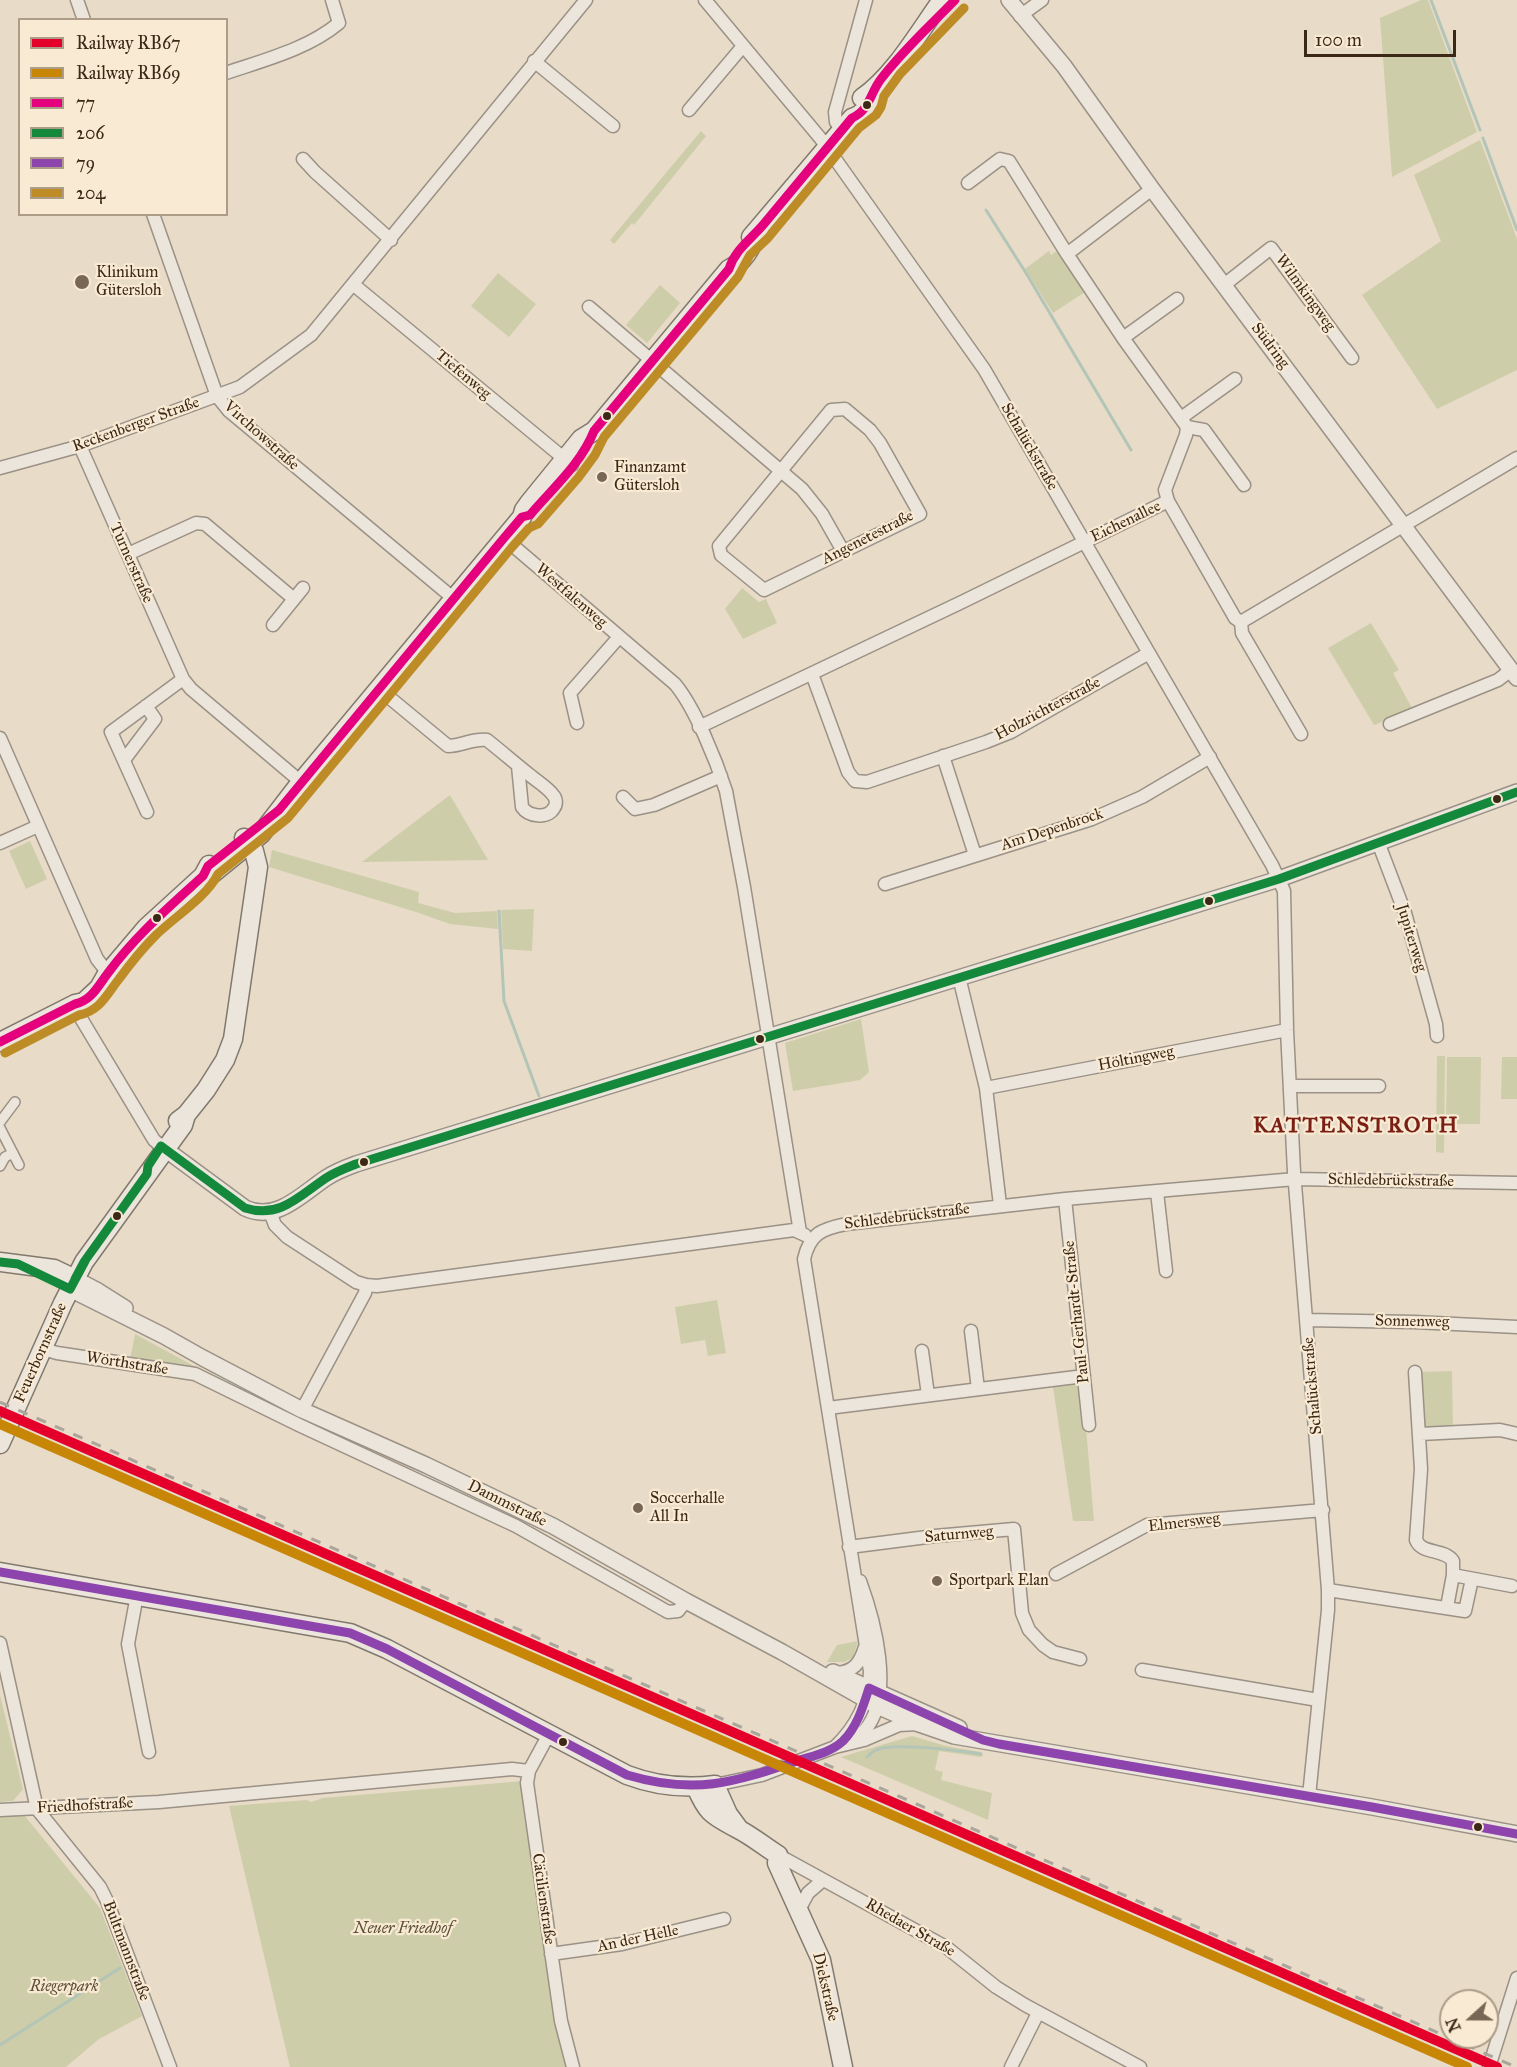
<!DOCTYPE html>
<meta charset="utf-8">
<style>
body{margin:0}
#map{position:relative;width:1517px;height:2067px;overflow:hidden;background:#e8dbc8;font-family:"IM FELL Great Primer",serif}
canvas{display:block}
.legend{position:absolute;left:18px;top:18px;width:210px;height:198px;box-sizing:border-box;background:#f8ead3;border:2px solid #ac9c88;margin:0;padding:8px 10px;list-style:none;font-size:18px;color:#3b2817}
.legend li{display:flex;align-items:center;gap:12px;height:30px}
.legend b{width:30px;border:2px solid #ac9c88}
.north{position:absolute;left:1439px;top:1989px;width:60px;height:60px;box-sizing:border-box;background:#f8ead3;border:2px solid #ac9c88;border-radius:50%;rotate:249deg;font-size:16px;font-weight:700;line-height:24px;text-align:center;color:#3b2817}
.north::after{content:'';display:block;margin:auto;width:21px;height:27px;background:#786755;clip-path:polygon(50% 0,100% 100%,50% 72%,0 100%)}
.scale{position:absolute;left:1304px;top:30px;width:152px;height:27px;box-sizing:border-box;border:3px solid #3b2817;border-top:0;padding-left:8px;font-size:18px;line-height:21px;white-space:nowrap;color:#3b2817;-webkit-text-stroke:4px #f8ead3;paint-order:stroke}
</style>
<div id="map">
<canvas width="1517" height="2067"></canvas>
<ul class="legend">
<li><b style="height:8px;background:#e4002b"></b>Railway RB67</li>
<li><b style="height:8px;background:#c88606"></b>Railway RB69</li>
<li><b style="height:8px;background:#e5007d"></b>77</li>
<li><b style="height:8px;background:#14893b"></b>206</li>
<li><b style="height:8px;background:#8e44ad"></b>79</li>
<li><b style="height:8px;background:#be8c27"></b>204</li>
</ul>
<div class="north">N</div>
<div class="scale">100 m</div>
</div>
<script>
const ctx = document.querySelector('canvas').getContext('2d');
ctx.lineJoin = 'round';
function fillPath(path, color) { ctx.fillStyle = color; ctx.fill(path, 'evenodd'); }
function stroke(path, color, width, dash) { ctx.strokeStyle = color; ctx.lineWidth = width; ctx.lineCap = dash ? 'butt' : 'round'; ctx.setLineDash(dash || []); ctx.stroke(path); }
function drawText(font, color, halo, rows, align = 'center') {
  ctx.font = font + ' "IM FELL Great Primer",serif'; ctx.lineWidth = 4.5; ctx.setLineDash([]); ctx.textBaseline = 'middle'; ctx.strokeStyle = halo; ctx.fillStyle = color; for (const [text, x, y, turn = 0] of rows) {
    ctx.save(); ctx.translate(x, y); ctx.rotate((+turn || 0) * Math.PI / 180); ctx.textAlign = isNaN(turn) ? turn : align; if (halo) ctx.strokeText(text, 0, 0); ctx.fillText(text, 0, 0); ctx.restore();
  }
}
fillPath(new Path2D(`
 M1421 0H1428L1477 132 1392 177 1380 18Z
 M701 131 706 136 634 225 632 223 614 244 610 240Z
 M1480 140 1517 239V370L1437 409 1362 295 1441 241 1414 175Z
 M1058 250 1085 292 1053 313 1025 269 1049 251 1051 255Z
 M498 273 536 304 509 337 471 306Z
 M660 285 680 303 647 343 626 325Z
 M742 588 759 602 766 599 777 623 743 639 725 609Z
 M1371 623 1399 670 1393 673 1413 710 1374 725 1328 648Z
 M450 795 488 860 362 862Z
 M30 841 47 879 26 889 9 851Z
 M272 850 419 892 418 903 455 913 497 911 498 929 450 924 416 912 269 867Z
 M534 909 532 951 503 949 501 910Z
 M861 1019 869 1072 860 1080 793 1091 785 1043Z
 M1437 1056H1445L1444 1153 1436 1152Z
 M1447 1057H1481L1480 1124H1446Z
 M1502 1057H1517V1099H1501Z
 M717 1300 726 1353 708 1356 705 1340 681 1344 675 1307Z
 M135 1334 194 1366 189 1370 130 1360Z
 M1452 1371 1453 1427H1424L1418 1372Z
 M1077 1380 1082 1428H1086L1094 1521H1073L1053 1387 1057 1383Z
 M858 1641 853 1658 844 1662H827L837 1645Z
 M0 1695 23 1789 13 1801 0 1802Z
 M912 1736 946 1746 981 1752 983 1755 981 1757 939 1751 935 1770 943 1772 941 1780 992 1793 988 1820 841 1757Z
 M523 1781 555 2024 567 2067H290L229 1806 307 1800 311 1802 323 1798Z
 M24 1815 100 1908 142 2016 99 2039 66 2067H0V1816Z`), '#cecdaa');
stroke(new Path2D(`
 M1431 0 1480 130
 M1483 138 1517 230
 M986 210 1026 273 1131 450
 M499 911 504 1001 539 1096
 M867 1757C870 1755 872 1752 874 1751 890 1741 961 1751 981 1754
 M0 2045 120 1968`), '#b3c5b7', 3);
const pedestrian = new Path2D(`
 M0 1122 15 1102
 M0 1128 19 1165
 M0 1166 5 1157 13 1153`);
const minor = new Path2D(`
 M77 0 84 20
 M705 0 821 139 984 369 1272 865 1284 891 1287 1030 1294 1172 1328 1590V1610L1309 1796
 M1020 16 1042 0
 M534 61 613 126
 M226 73C264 60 308 49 339 23L332 0
 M689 110 743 46
 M842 129 836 122 835 112 866 0
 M303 159 315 172 391 240
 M968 183 1000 159 1009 161 1067 254 1123 338 1187 427 1186 435 1165 490 1168 501 1235 618 1241 622
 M153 214 217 396 229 411 453 598
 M1067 254 1152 189
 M354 285 572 465
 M1224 285 1271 248 1352 358
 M589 307 802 489 822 514 843 551
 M1123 338 1177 299
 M845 409 870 430 880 443 920 514 764 590 721 555 719 546 831 410Z
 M1181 418 1235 379
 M1187 427 1204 430 1244 485
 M80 446 183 679 191 689 301 782
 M0 468 80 446 240 387 311 335 586 0
 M504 538 675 684C695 708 716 760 726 791L744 887 800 1232
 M128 554 196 523 205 524 294 599
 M1241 622 1517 458
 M1241 622 1242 633 1301 734
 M273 625 303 588
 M812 674 848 772 855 781 867 782 986 742 1011 732 1149 653
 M379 689 448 746C462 746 473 738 487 740 502 752 516 764 531 776 538 782 548 788 553 795 556 798 557 804 554 808 547 820 528 816 522 807L518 766
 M577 723 570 693 619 637
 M1390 724 1498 680 1511 670
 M699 727 962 602 1168 501
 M0 738 97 959 108 973
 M943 756 975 855
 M124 760 155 719 146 706
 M623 797 635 809 654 805 721 776
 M147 812 111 732 183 679
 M1378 842 1405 913 1436 1024 1437 1036
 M0 843 38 826
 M885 884 1092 819 1142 797 1210 757
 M959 977 986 1088 1000 1205
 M73 1005 154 1140 161 1146
 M1290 1086H1379
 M986 1088 1287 1030
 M1157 1192 1166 1271
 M1065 1199 1089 1425
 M270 1212 275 1225 287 1237 356 1282 366 1285 377 1286 794 1230 805 1235
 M1307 1320 1414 1322 1517 1327
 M971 1331 978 1389
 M43 1349 57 1353 195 1374 299 1425 516 1526 668 1612 678 1611 686 1601
 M922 1351 928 1395
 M1415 1372 1421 1469 1416 1540C1422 1555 1444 1548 1453 1561V1575L1447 1607
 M828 1408 1084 1376
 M302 1410 365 1293 366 1285
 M1420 1434 1500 1430 1517 1434
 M849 1547 935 1536 1014 1529 1022 1613 1029 1630 1043 1645 1053 1652 1080 1659
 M1056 1574 1147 1525 1323 1510
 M1453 1575 1512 1586
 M1328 1590 1465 1611 1472 1579
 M137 1595 128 1644 149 1752
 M0 1643 37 1809 100 1887 107 1901 170 2067
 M1142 1670 1318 1700
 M836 1673C854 1672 860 1663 865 1647
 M549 1734 529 1771 527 1783 561 2021 573 2067
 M854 1739C858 1736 862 1733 865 1730 895 1695 874 1619 860 1581
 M835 1747C856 1727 870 1700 870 1671L804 1259C810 1233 822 1229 846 1224L1065 1199 1295 1179 1517 1183
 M715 1785 762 1775 835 1747 864 1740 899 1725 917 1724
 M0 1810 159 1802 512 1769 529 1771
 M778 1855 946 1947 996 1987 1025 2005 1140 2067
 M799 1910 808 1893 823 1880
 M551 1954 622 1944 724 1919
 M1011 2067 1038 2013
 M1489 2067 1517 1978`);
const tertiary = new Path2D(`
 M1009 0 1064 66 1152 189 1517 678
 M161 1146 245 1208C276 1223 302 1194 326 1178 335 1172 345 1168 356 1164L1279 879 1517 792
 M75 1279 98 1291 125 1308
 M70 1289 164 1336 203 1358 302 1410 426 1465 553 1526 686 1601 782 1652 877 1706 919 1724 954 1736 1372 1807 1517 1834
 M833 1672 959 1728`);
const secondary = new Path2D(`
 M862 98C894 76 919 32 942 0
 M751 237 852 118C863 115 871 104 871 93
 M203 876 213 873 261 834 301 782 522 517 524 510 529 503 581 439 594 431 729 269C745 262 752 245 759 230
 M0 1042 75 1004 84 1002 99 988 107 974 146 928 203 876 209 865
 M178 1121 186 1115 206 1090 225 1060 233 1039 258 867 254 851 244 838
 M0 1262 54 1269 75 1279
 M0 1444 63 1303 84 1262 183 1125 186 1115
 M0 1572 350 1633 387 1649 627 1775C656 1786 684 1789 715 1785L728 1814 739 1829
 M696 1787C708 1815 713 1815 738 1829 752 1836 765 1847 778 1855L777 1863 821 1960 843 2067`);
stroke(pedestrian, '#9b9185', 12);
stroke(minor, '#9b9185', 15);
stroke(tertiary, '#9b9185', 18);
stroke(secondary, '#82796d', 21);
stroke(pedestrian, '#ebe5dc', 9);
stroke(minor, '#ebe5dc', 12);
stroke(tertiary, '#ebe5dc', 15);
stroke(secondary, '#ebe5dc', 18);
stroke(new Path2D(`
 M0 1402 1516 2067`), '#aba59c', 3, [10, 10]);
stroke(new Path2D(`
 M0 1042 75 1004C92 1000 98 986 108 973 135 936 169 907 203 876L208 866 279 810 504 538 522 517 530 515C552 489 581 464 594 431L729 269C735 250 750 240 763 225 792 190 822 154 852 118 870 110 870 93 881 79 903 50 930 26 955 0`), '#e5007d', 9);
stroke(new Path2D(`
 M0 1262 18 1264 70 1289 85 1261
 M75 1279 84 1262 147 1174 148 1166 161 1146 245 1208C280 1219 299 1196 326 1178 335 1172 346 1168 356 1164L1279 879 1517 792`), '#14893b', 9);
stroke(new Path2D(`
 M0 1572 350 1633 387 1649 627 1775C695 1795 732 1783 797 1761 812 1756 830 1753 843 1741 857 1727 863 1707 869 1688L983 1740 999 1744 1372 1807 1517 1834`), '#8e44ad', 9);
stroke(new Path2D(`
 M5 1053 79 1015C100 1011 107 994 119 979 130 964 142 949 155 936 174 917 206 898 218 874L288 818 513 546 529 528 538 524 578 478 595 455 604 437 738 277 750 255 768 238 859 128 876 115 881 107 884 96 900 74 964 8`), '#be8c27', 9);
stroke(new Path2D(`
 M0 1411 1497 2067`), '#e4002b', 10);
stroke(new Path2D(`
 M0 1424 1467 2067`), '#c88606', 10);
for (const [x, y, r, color] of [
 [867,105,5,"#3b2817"],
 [82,282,8,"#786755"],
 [607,416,5,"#3b2817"],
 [602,477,6,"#786755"],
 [1497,799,5,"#3b2817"],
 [1209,901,5,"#3b2817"],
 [157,918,5,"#3b2817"],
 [760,1039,5,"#3b2817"],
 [364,1162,5,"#3b2817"],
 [117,1216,5,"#3b2817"],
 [638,1508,6,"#786755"],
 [937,1581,6,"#786755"],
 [563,1742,5,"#3b2817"],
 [1478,1827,5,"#3b2817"]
]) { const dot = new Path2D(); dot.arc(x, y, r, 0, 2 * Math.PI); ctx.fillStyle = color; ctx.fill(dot); stroke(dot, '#f8ead3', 2); }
drawText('16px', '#3b2817', '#f8ead3', [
 ["Klinikum",96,273],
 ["Gütersloh",96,291],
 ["Finanzamt",614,468],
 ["Gütersloh",614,486],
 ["Soccerhalle",650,1499],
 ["All In",650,1517],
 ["Sportpark Elan",949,1581]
], 'left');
drawText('16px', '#3b2817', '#f8ead3', [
 ["Wilmkingweg",1305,293,54],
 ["Südring",1270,346,53],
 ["Tiefenweg",463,375,40],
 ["Reckenberger Straße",136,425,-20],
 ["Virchowstraße",261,436,42],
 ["Schalückstraße",1029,447,60],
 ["Eichenallee",1126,522,-26],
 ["Angenetestraße",868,538,-27],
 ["Turnerstraße",131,563,66],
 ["Westfalenweg",571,596,41],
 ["Holzrichterstraße",1048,709,-28],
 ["Am Depenbrock",1052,830,-18],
 ["Jupiterweg",1411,938,73],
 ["Höltingweg",1136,1059,-11],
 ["Schledebrückstraße",1391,1181,1],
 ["Schledebrückstraße",907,1217,-7],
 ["Paul-Gerhardt-Straße",1077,1312,-96],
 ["Sonnenweg",1412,1322,1],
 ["Feuerbornstraße",41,1353,-66],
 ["Wörthstraße",127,1364,9],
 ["Schalückstraße",1313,1386,-95],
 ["Dammstraße",507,1504,26],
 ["Elmersweg",1184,1523,-7],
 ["Saturnweg",959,1535,-5],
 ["Friedhofstraße",85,1806,-3],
 ["Cäcilienstraße",543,1899,82],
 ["Rhedaer Straße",910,1928,30],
 ["An der Helle",638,1939,-12],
 ["Bultmannstraße",126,1951,69],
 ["Diekstraße",825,1987,77]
]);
drawText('italic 16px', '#5a4e36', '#f8ead3', [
 ["Neuer Friedhof",403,1929],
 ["Riegerpark",64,1987]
]);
ctx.letterSpacing = '1.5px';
drawText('bold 22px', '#7a1f14', '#f8ead3', [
 ["KATTENSTROTH",1356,1127]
]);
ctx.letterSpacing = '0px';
</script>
